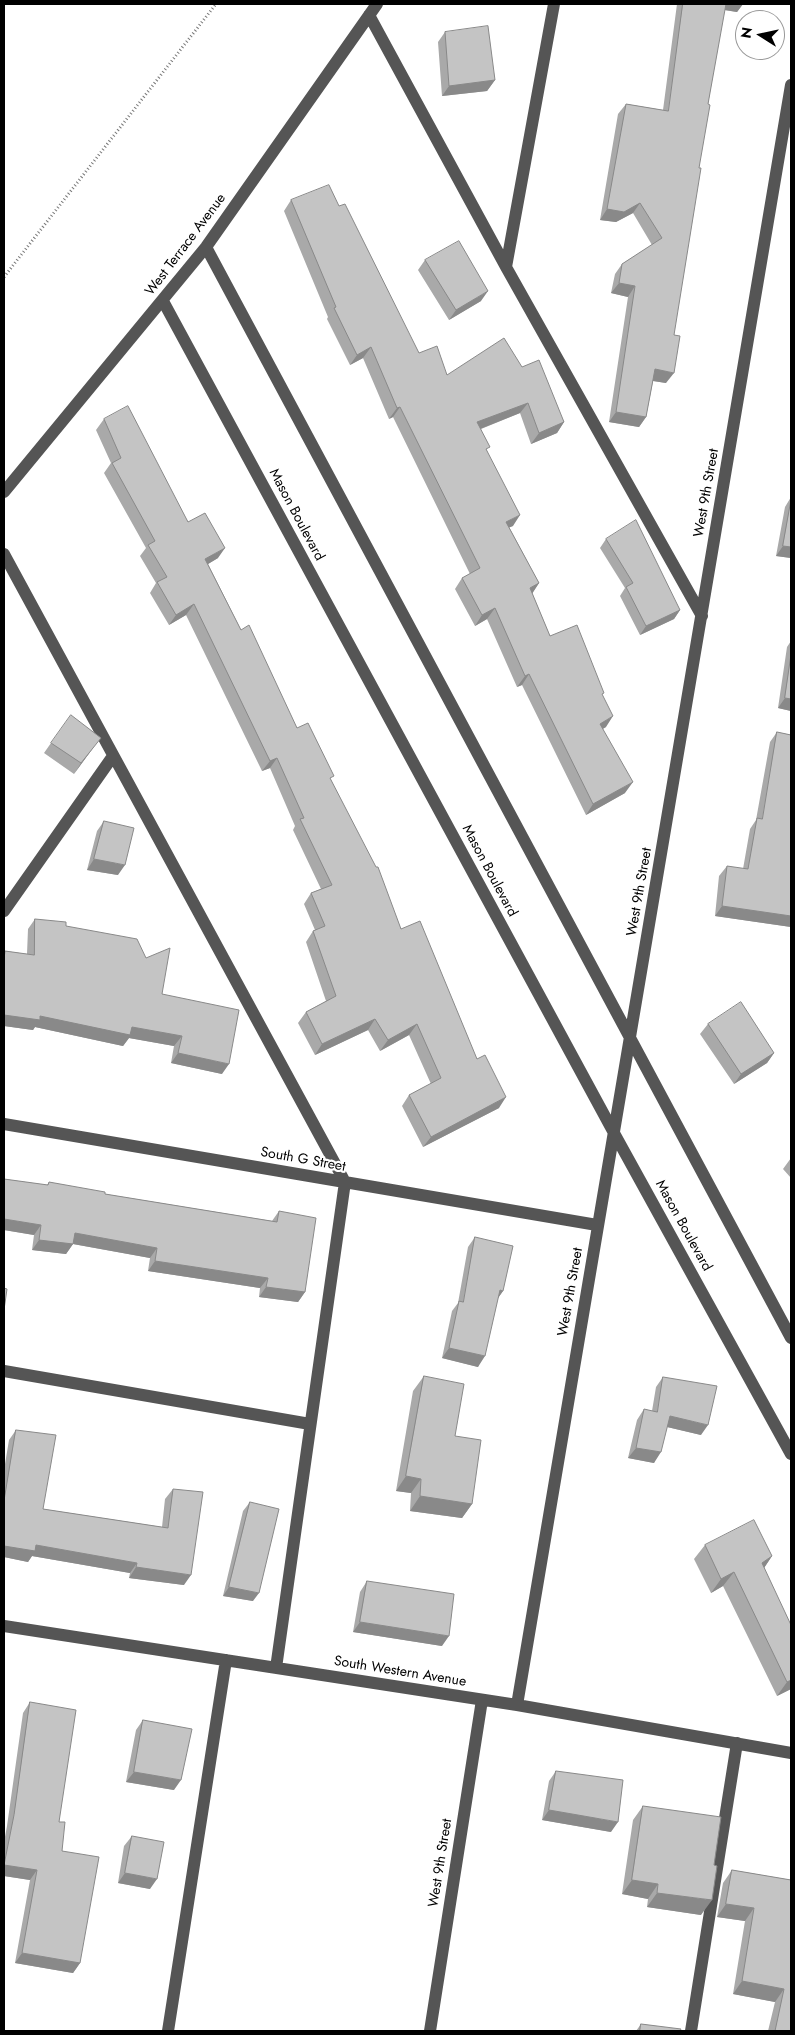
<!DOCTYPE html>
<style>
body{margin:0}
#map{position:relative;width:795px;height:2035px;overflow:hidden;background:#fff;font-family:Jost,sans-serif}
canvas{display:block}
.frame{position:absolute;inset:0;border:5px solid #000;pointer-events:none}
.north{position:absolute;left:735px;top:10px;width:50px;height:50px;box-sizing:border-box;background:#fff;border:1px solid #999;border-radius:50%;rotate:280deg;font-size:14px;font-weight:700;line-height:20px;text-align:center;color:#000}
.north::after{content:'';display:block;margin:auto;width:18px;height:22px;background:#000;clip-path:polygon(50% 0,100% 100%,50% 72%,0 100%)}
</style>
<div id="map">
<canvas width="795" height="2035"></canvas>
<div class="frame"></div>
<div class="north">N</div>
</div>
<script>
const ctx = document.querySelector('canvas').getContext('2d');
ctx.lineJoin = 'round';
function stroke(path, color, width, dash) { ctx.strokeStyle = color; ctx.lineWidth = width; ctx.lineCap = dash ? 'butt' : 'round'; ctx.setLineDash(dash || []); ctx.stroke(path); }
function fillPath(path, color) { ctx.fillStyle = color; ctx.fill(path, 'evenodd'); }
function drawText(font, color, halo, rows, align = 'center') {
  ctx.font = font + ' Jost,sans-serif'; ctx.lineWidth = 4.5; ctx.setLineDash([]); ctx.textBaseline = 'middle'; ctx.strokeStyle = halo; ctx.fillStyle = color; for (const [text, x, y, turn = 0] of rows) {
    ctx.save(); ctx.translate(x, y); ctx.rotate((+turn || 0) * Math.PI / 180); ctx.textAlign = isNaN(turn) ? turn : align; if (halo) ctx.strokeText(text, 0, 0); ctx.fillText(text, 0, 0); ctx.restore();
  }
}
stroke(new Path2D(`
 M4 277 216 4`), '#777', 3, [1, 2.5]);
stroke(new Path2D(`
 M369 15 506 267 702 616
 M206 247 791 1338
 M506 267 554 4
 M163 301 614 1133 791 1454
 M4 492 206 247 377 4
 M4 554 345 1182 276 1668
 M4 911 113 756
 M4 1124 597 1225
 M4 1371 310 1424
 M4 1626 517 1705 791 1753
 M517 1705 791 85
 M168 2031 226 1660
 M430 2031 482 1700
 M691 2031 737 1743`), '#555', 12);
fillPath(new Path2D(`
 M677 4H743L737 12 724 10 708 104 666 383 653 381 646 417 639 427 609 422 628 297 611 293 615 274 622 264 652 245 633 213 616 222 600 220 618 114 626 104 663 110Z
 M445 32 495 80 487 91 442 96 438 42Z
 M291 200 339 206 419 353 447 375 522 367 564 422 557 433 531 444 520 413 481 429 487 451 513 526 509 527 539 583 532 593 550 636 602 695 606 727 603 729 625 793 586 815 522 685 517 687 487 619 475 626 455 589 462 578 470 574 393 417 389 419 363 358 350 365 327 319 328 317 284 211Z
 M425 260 481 301 449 320 418 270Z
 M104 419 218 558 208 564 241 630 297 728 331 780 401 929 477 1059 499 1108 423 1147 402 1106 409 1095 431 1084 409 1035 380 1051 368 1030 315 1055 298 1023 306 1012 326 1001 306 942 313 931 315 930 304 904 311 893 321 889 293 830 295 826 270 768 262 771 186 615 169 625 150 593 156 583 140 556 146 548 104 473 111 463 96 430Z
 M791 497V558L776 556 785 507Z
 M606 539 680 610 674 619 640 635 620 596 625 588 600 548Z
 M791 641V711L778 708 787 647Z
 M777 732 791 735V927L715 916 719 876 727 866 743 869 750 829 756 820 770 742Z
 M51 743 93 748 74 774 44 753Z
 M104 821 118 875 87 870 97 831Z
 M35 919 66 926 162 994 222 1074 171 1063 174 1046 129 1038 123 1046 35 1027 33 1030 4 1026V953L5 951 27 954 28 929Z
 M708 1024 774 1053 767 1063 734 1084 700 1034Z
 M791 1158V1178L783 1169Z
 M4 1179 47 1185 49 1182 105 1194 272 1221 279 1211 305 1292 298 1302 259 1297 260 1288 148 1271 150 1258 73 1244 66 1254 32 1250 34 1235 4 1230Z
 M475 1237 503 1291 498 1298 478 1367 442 1358 452 1311 458 1303 468 1247Z
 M424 1376 455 1436 472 1504 462 1518 410 1511 411 1493 396 1491 413 1391Z
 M663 1377 701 1435 667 1427 654 1463 628 1458 637 1420 644 1409 652 1411 656 1387Z
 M16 1430 43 1509 162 1527 165 1499 173 1489 184 1585 129 1578 130 1573 32 1556 28 1562 4 1557V1470L9 1440Z
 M250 1502 253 1601 223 1596 243 1511Z
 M705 1545 772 1556 764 1568 791 1689 777 1696 723 1586 711 1593 694 1559Z
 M367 1581 442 1646 353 1632 360 1592Z
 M30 1702 59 1822 62 1851 80 1963 73 1973 15 1963 30 1880 4 1876V1842L7 1826 23 1713Z
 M143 1720 174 1790 126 1782 136 1730Z
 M556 1771 611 1832 542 1820 549 1781Z
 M643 1806 701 1915 647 1907 648 1899 622 1894 633 1820Z
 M132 1836 150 1889 118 1883 124 1846Z
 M732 1870 791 1880V2031H768L775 2002 733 1994 745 1921 717 1917 723 1883Z
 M641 2024 680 2031H636Z`), '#a9a9a9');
fillPath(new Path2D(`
 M723 4H743L737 12 719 9Z
 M495 80 487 91 442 96 449 86Z
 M640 203 633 213 616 222 600 220 607 209Z
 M619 283 635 286 628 297 611 293Z
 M488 291 481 301 449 320 456 310Z
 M371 347 363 358 350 365 357 355Z
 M655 369 674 373 666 383 647 380Z
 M528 403 520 413 470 433 477 422Z
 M400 407 393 417 389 419 397 408Z
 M616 412 646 417 639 427 609 422Z
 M564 422 557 433 531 444 539 433Z
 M520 515 513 526 498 532 506 522Z
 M783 546 791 547V558L776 556Z
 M225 548 218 558 198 570 205 559Z
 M539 583 532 594 530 588Z
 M194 604 186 615 169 625 176 615Z
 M495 608 487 619 475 626 482 615Z
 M680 610 674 619 640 635 646 626Z
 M529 674 522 685 517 687 525 676Z
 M785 698 791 699V711L778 708Z
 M613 716 606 727 592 734 600 724Z
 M101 738 93 748 74 774 81 763Z
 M277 758 270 768 262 771 270 761Z
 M633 782 625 793 586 815 593 804Z
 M94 859 125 865 118 875 87 870Z
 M722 906 791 916V927L715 916Z
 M4 1015 40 1016 132 1027 182 1036 174 1046 129 1038 123 1046 35 1027 33 1030 4 1026Z
 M375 1019 368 1030 315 1055 322 1044Z
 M417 1024 409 1035 380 1051 388 1040Z
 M178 1053 229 1064 222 1074 171 1063Z
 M774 1053 767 1063 734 1084 741 1074Z
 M506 1097 499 1108 423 1147 431 1137Z
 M4 1219 41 1225 34 1235 4 1230Z
 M75 1233 157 1248 150 1258 73 1244 66 1254 32 1250 39 1240Z
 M155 1261 268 1278 260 1288 148 1271Z
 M266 1287 305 1292 298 1302 259 1297Z
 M500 1290 503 1291 496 1301Z
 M449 1348 485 1356 478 1367 442 1358Z
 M670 1416 708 1425 701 1435 663 1426Z
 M636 1448 661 1452 654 1463 628 1458Z
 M406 1476 421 1479 411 1493 396 1491Z
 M420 1496 472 1504 462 1518 410 1511Z
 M36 1545 137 1563 130 1573 32 1556 28 1562 4 1557V1546Z
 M772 1556 762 1571V1563Z
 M136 1567 191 1575 184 1585 129 1578Z
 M734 1572 723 1586 711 1593 721 1579Z
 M229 1587 259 1593 253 1601 223 1596Z
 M360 1622 449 1636 442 1646 353 1632Z
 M791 1680V1689L777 1696 787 1682Z
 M134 1772 181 1780 174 1790 126 1782Z
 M549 1810 618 1822 611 1832 542 1820Z
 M4 1865 37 1870 30 1880 4 1876Z
 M125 1873 157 1879 150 1889 118 1883Z
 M632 1880 658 1884 648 1899 622 1894Z
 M657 1893 712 1900 701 1915 647 1907Z
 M726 1904 754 1908 745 1921 717 1917Z
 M22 1953 80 1963 73 1973 15 1963Z
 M742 1981 784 1989 775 2002 733 1994Z`), '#898989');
const building = new Path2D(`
 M683 4H726L708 104 710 105 699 168H701L674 335 680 336 674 373 655 369 646 417 616 412 635 286 619 283 622 264 662 238 640 203 624 212 607 209 626 104 668 111Z
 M488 26 495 80 449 86 445 32Z
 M329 185 339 206 345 204 419 353 437 346 447 375 504 338 522 367 539 360 564 422 539 433 528 403 477 422 490 447 486 449 520 515 506 522 539 583 530 588 550 636 577 625 604 693 602 694 613 716 600 724 633 782 593 804 529 674 525 676 495 608 482 615 462 578 480 568 400 407 397 408 371 347 357 355 334 308 336 307 291 200Z
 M459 241 488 291 456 310 425 260Z
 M128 406 188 522 205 513 225 548 205 559 241 630 249 625 297 728 308 723 334 776 330 778 376 867H378L401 929 420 921 477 1059 485 1055 506 1097 431 1137 409 1095 441 1078 417 1024 388 1040 375 1019 322 1044 306 1012 336 996 313 931 325 926 311 893 332 885 300 819 304 818 277 758 270 761 194 604 176 615 157 582 167 577 148 545 155 541 112 463 121 458 104 419Z
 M791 500V547L783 546Z
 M636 520 680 610 646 626 626 587 633 583 606 539Z
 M791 655V699L785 698Z
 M71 715 101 738 81 763 51 743Z
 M777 732 791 735V916L722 906 727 866 748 869 757 818 762 819Z
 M104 821 134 828 125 865 94 859Z
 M35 919 66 922V926L137 939 146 958 170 948 162 994 239 1010 229 1064 178 1053 182 1036 132 1027 130 1035 40 1016V1020L4 1015V959L5 951 34 955Z
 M741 1002 774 1053 741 1074 708 1024Z
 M4 1179 48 1185 49 1182 105 1192V1194L277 1222 279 1211 316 1218 305 1292 266 1287 268 1278 155 1261 157 1248 75 1233 73 1244 39 1240 41 1225 4 1219Z
 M475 1237 513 1246 503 1291 500 1290 485 1356 449 1348 459 1301 463 1302Z
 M4 1288 7 1289 4 1310Z
 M424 1376 464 1384 455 1436 481 1440 472 1504 420 1496 421 1479 406 1476Z
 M663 1377 717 1386 708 1425 670 1416 661 1452 636 1448 644 1409 657 1412Z
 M16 1430 56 1435 43 1509 168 1528 173 1489 203 1492 191 1575 136 1567 137 1563 36 1545 35 1551 4 1546V1501Z
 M250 1502 279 1509 259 1593 229 1587Z
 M754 1520 772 1556 762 1563 791 1625V1680L787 1682 734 1572 721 1579 705 1545Z
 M367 1581 454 1594 449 1636 360 1622Z
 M30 1702 76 1710 59 1822H65L62 1851 99 1857 80 1963 22 1953 37 1870 4 1865 14 1815Z
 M143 1720 192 1729 181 1780 134 1772Z
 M556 1771 623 1780 618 1822 549 1810Z
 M643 1806 721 1817 714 1865 717 1866 712 1900 657 1893 658 1884 632 1880Z
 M132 1836 164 1842 157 1879 125 1873Z
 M732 1870 791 1880V2031H775L784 1989 742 1981 754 1908 726 1904Z
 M641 2024 681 2029 680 2031H640Z`);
fillPath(building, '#c4c4c4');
stroke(building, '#898989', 1);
drawText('14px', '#000', '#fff', [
 ["West Terrace Avenue",186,245,-53],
 ["West 9th Street",707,493,-80],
 ["Mason Boulevard",296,515,62],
 ["Mason Boulevard",489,871,62],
 ["West 9th Street",640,892,-80],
 ["South G Street",303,1160,10],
 ["Mason Boulevard",683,1226,61],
 ["West 9th Street",571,1292,-80],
 ["South Western Avenue",400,1672,9],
 ["West 9th Street",441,1863,-81]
]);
</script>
